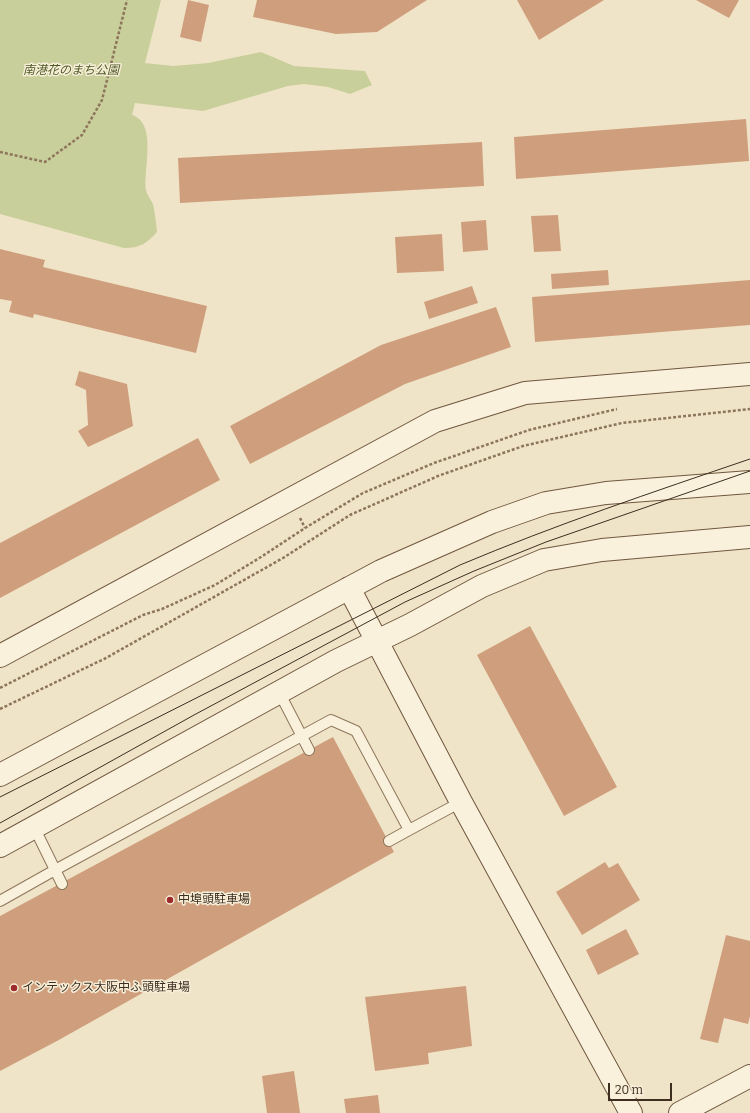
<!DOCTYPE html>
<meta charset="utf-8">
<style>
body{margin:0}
#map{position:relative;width:750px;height:1113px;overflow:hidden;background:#f0e4c8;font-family:Bitter,serif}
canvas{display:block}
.scale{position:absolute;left:608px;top:1083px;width:64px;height:18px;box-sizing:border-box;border:2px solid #3d2e20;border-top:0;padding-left:5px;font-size:12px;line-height:14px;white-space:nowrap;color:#3d2e20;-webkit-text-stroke:3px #f7eed8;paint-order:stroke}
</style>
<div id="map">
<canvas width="750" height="1113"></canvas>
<div class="scale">20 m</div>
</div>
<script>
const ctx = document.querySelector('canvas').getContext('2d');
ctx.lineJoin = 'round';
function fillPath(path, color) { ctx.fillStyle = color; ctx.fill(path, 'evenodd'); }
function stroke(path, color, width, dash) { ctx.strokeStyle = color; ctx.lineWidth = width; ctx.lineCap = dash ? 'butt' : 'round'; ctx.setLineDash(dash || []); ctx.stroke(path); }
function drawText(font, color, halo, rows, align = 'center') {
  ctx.font = font + ' Bitter,"Noto Sans JP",serif'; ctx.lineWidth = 3; ctx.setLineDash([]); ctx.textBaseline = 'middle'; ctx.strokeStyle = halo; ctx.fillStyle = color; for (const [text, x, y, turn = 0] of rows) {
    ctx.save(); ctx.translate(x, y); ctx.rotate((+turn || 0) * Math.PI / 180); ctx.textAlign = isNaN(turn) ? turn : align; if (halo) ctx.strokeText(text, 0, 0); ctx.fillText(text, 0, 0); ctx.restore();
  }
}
fillPath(new Path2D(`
 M0 0H161L145 63 173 66 208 63 261 52 294 66 365 71 372 85 350 94 328 87 304 84 288 86 203 111 135 103 132 115C158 123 143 171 146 190 147 195 151 200 153 204 155 213 156 223 157 232 146 244 140 248 124 248L0 214Z`), '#c9cf9b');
fillPath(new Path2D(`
 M188 0 209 5 201 42 180 37Z
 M257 0H427L377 32 336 34 253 17Z
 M517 0H604L539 40Z
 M696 0H739L729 18Z
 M746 119 749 161 516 179 514 137Z
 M482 142 484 186 180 203 178 158Z
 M558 215 561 251 534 252 531 216Z
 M486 220 488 250 463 252 461 222Z
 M442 234 444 271 397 273 395 237Z
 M0 249 45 260 43 267 207 306 196 353 34 314 33 318 9 312 12 301 0 299Z
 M608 270 609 285 552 289 551 274Z
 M750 280V325L535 342 532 297Z
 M472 286 478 303 429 319 424 302Z
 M496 307 511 347 405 384 250 464 230 426 381 345Z
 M79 371 127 384 133 426 88 447 78 431 88 425 86 390 75 385Z
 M198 438 220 480 0 598V543Z
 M530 626 617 787 564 816 477 655Z
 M333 737 394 852 57 1041 0 1071V916Z
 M605 862 609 868 618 863 640 900 582 935 556 892Z
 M626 929 639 954 598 975 586 950Z
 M726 935 750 941V1016L748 1024 724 1018 718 1043 700 1039Z
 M466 986 472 1046 428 1053 429 1064 375 1071 365 997Z
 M294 1071 300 1113H267L262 1076Z
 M378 1095 380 1113H346L344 1099Z`), '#cf9f7d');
const lane = new Path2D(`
 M279 692 309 750
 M34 827 62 884
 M389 841 409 830
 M0 901 55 870 331 720 356 731 409 830 461 802`);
const secondary = new Path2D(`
 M349 588 461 802 631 1113
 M0 656 435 421 525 393 750 374
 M0 775 381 571 492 522 546 503 606 493 750 482
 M0 846 336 661 410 625 482 586 544 560 602 550 750 537
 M680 1113 750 1076`);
stroke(lane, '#8d765c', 12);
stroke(secondary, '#6f573f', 24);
stroke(new Path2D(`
 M0 152 45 162 82 135 102 100 127 0
 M300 518 305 528
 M0 688 143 615 162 609 215 585 261 557 305 528 363 493 434 463 529 430 617 409
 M0 709 106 658 283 558 350 515 438 476 523 446 622 423 750 409`), '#8d765c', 2.5, [3, 2]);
stroke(lane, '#faf1dc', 10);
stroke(secondary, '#faf1dc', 22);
stroke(new Path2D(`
 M0 797 460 565C555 525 653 492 750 459
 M0 823 194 715 405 602 474 571 546 542 750 471`), '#3d2e20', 1);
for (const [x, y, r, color] of [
 [170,900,4,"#9e2a2b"],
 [14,988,4,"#9e2a2b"]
]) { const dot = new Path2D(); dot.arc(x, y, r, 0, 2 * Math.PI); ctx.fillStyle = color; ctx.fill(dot); stroke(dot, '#f7eed8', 1.5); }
drawText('italic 12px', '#4d5a26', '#f7eed8', [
 ["南港花のまち公園",71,71]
]);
drawText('12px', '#3d2e20', '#f7eed8', [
 ["中埠頭駐車場",178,900],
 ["インテックス大阪中ふ頭駐車場",22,988]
], 'left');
</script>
